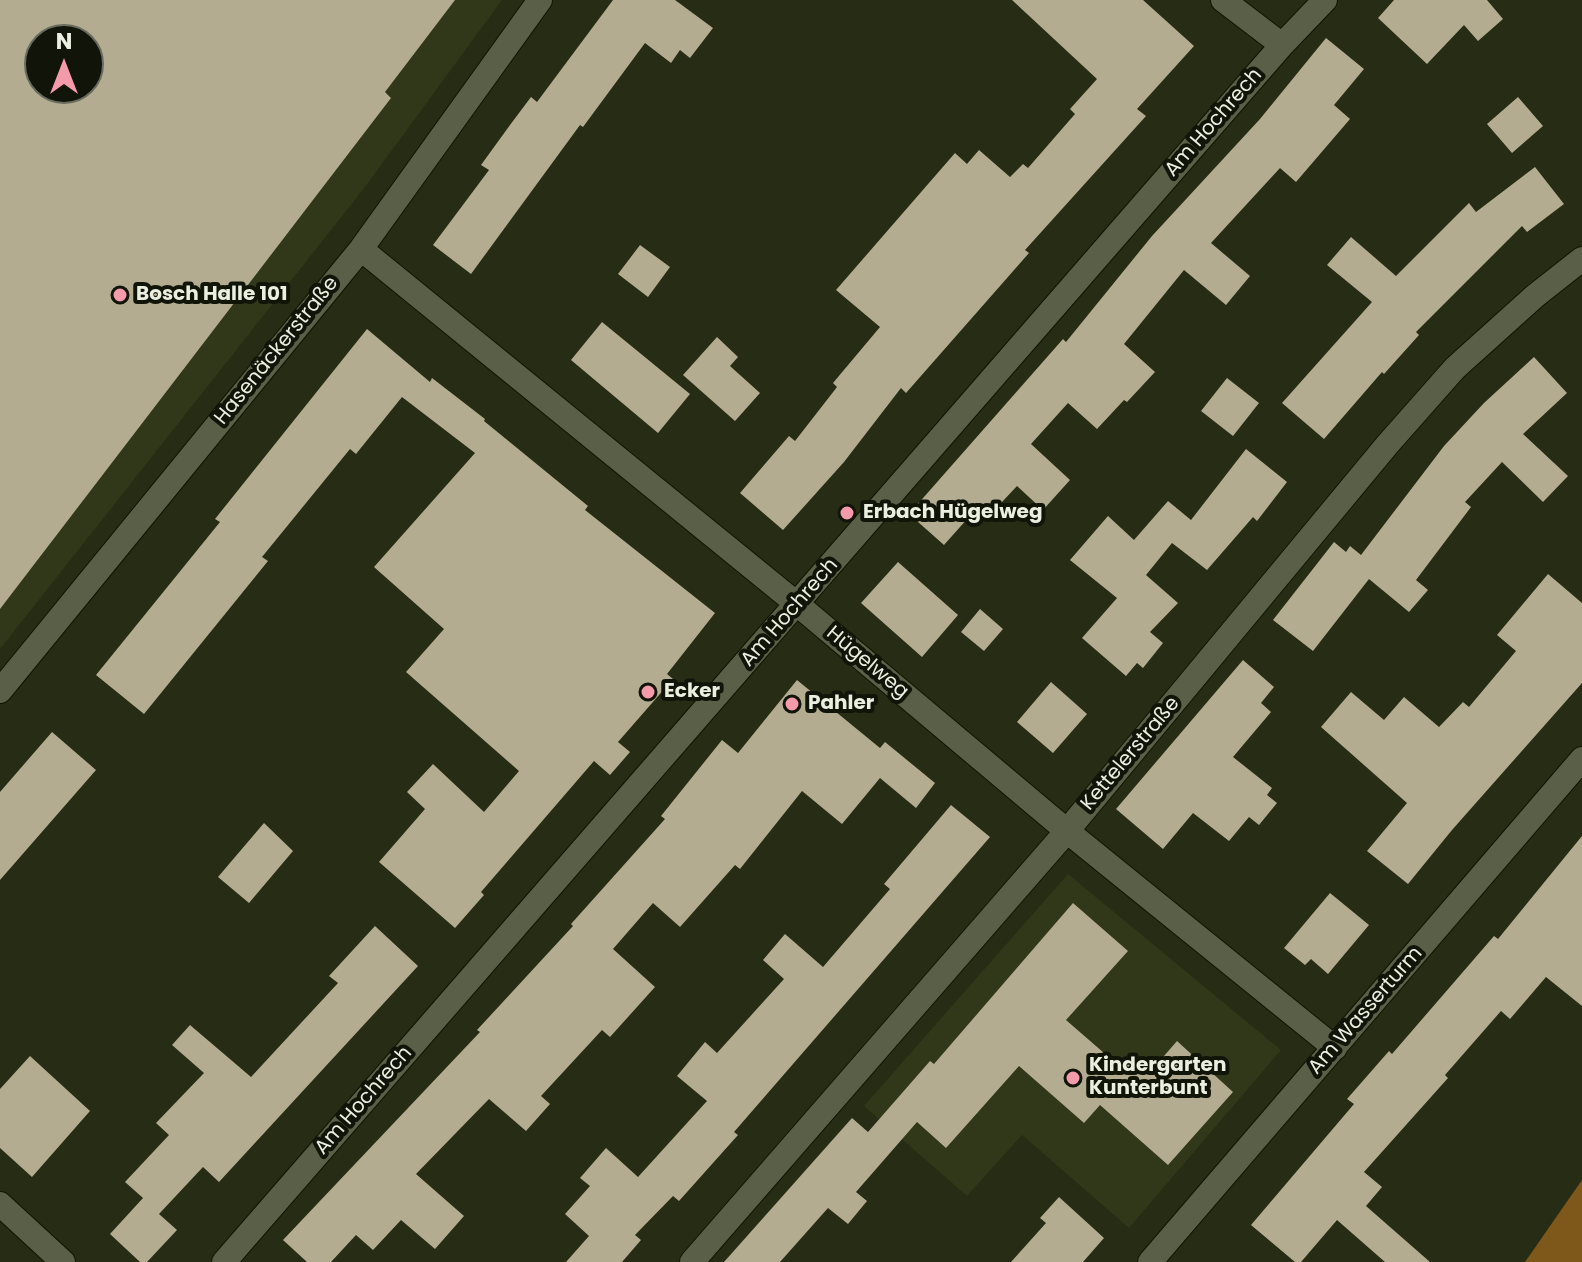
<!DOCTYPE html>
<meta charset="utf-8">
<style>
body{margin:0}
#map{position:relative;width:1582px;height:1262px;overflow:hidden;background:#272c15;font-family:Poppins,sans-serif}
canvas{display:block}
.north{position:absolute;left:24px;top:24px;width:80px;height:80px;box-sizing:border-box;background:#111409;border:2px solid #686c5f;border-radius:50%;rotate:0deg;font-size:22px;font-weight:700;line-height:32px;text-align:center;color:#ebefe1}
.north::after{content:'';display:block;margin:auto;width:28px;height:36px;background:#f39aab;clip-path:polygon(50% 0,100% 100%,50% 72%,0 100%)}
</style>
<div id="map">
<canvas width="1582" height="1262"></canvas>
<div class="north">N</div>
</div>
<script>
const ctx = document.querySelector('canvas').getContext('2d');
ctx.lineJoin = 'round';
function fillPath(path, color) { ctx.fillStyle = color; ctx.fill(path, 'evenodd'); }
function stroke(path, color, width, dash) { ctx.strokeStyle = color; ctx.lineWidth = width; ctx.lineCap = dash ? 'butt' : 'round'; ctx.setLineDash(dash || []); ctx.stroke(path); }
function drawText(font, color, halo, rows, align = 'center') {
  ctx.font = font + ' Poppins,sans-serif'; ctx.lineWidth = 8; ctx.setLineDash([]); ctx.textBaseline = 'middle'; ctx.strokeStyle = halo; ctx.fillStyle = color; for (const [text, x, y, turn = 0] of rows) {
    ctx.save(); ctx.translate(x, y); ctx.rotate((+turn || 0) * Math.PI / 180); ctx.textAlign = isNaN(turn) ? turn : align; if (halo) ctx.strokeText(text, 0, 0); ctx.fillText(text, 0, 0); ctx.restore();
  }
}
fillPath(new Path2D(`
 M0 0H502L365 187 0 649ZM40 40H88V88H40Z
 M1068 874 1281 1050 1129 1228 1022 1135 967 1196 864 1106Z`), '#313719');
fillPath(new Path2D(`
 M1582 1180V1262H1525Z`), '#7e571a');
fillPath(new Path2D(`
 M0 0H455L385 92 391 98 0 609ZM40 40H88V88H40Z
 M613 0H675L713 28 690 58 680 50 671 63 645 43 583 127 580 125 471 274 433 245 489 170 481 165 510 125 531 97 537 102Z
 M1012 0H1143L1194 46 1137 109 1146 116 1025 250 1029 253 906 393 901 388 844 462 783 530 740 493 789 436 795 441 837 387 833 383 880 327 836 290 955 153 967 164 979 150 1010 177 1023 164 1028 168 1075 114 1070 109 1097 79Z
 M1394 0H1487L1503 19 1478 41 1464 25 1427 64 1378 18Z
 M1326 38 1364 69 1334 105 1350 119 1296 182 1280 168 1211 243 1250 276 1226 305 1184 270 1124 344 1155 372 1127 402 1124 400 1097 429 1068 403 1031 444 1070 480 1043 510 1017 486 987 518 976 509 944 545 909 514 1063 339 1066 342 1152 236 1260 119Z
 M1518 97 1543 126 1512 153 1487 124Z
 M1535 167 1564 204 1527 232 1522 226 1416 332 1419 335 1384 374 1382 372 1324 439 1282 403 1372 302 1327 265 1351 237 1396 276 1469 203 1476 212Z
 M640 245 670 267 648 297 618 274Z
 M602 322 690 394 658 433 571 360Z
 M367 329 430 382 432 378 485 419 484 421 588 506 585 510 715 613 667 674 673 679 618 742 630 752 610 775 594 761 481 892 484 895 455 928 379 862 425 809 407 792 433 764 484 812 519 771 406 672 444 629 374 567 475 453 402 397 356 454 350 449 262 557 268 561 144 714 96 675 220 522 215 519Z
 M717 337 738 357 730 366 760 393 735 421 683 375Z
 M1534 357 1567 393 1523 434 1568 476 1543 502 1502 462 1465 502 1471 507 1416 580 1428 590 1409 612 1369 579 1313 651 1273 620 1334 542 1346 552 1350 546 1361 555 1444 446 1484 403Z
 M1227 378 1259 403 1233 436 1201 411Z
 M1246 449 1287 482 1257 521 1253 517 1207 570 1172 543 1146 575 1178 603 1150 632 1163 643 1143 668 1137 663 1126 676 1082 638 1117 598 1070 560 1108 516 1134 540 1168 501 1191 520Z
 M898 562 958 615 922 657 861 603Z
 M1548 574 1582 603V683L1452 830 1408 884 1367 851 1407 803 1321 727 1351 692 1384 720 1404 697 1439 727 1463 702 1469 707 1516 651 1497 635Z
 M980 609 1003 629 984 651 961 632Z
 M1243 660 1274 687 1261 703 1271 712 1233 757 1272 788 1267 795 1277 803 1259 825 1249 817 1229 841 1193 813 1163 849 1116 809Z
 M797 680 880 748 885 742 935 783 916 808 880 778 842 824 802 791 740 869 735 865 680 927 653 903 613 949 655 987 610 1037 602 1030 541 1096 550 1104 526 1131 489 1099 416 1174 464 1216 435 1249 401 1220 373 1250 356 1235 331 1262H307L283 1240 480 1032 477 1030 573 926 571 924 665 819 661 816 722 740 738 753Z
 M1051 682 1087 714 1053 753 1017 722Z
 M52 732 96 770 0 880V792Z
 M951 805 990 837 734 1132 738 1135 679 1201 673 1196 635 1235 641 1240 622 1262H566L589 1236 565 1214 590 1186 580 1178 606 1148 638 1177 707 1101 677 1076 705 1042 717 1053 784 979 763 960 785 934 823 967 890 889 884 884Z
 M264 823 293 851 249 903 218 877Z
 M1582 836V1006L1546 977 1510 1019 1501 1011 1445 1075 1448 1078 1364 1172 1382 1187 1366 1206 1430 1262H1385L1337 1220 1301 1262H1295L1251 1225 1354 1104 1347 1099 1389 1051 1392 1054 1494 936 1498 939Z
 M1330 893 1369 925 1328 974 1311 959 1305 965 1284 948Z
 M1073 903 1128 951 1066 1020 1119 1066 1131 1053 1151 1071 1177 1041 1233 1092 1168 1165 1100 1105 1084 1123 1019 1066 946 1148 917 1122 856 1192 867 1201 848 1224 828 1208 780 1262H724L852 1118 868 1132 930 1061 934 1064Z
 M375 926 418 966 219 1182 203 1167 159 1214 177 1230 147 1262H140L110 1234 143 1198 125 1182 169 1135 156 1123 204 1073 172 1045 190 1025 251 1077 338 983 329 976Z
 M30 1056 90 1111 32 1177 0 1148V1089Z
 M1059 1197 1104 1238 1083 1262H1011L1046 1223 1040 1218Z`), '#b3ac90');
const minor = new Path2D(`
 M1223 0 1282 45
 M361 249 797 604 1067 831 1335 1048
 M0 691 361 249 540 0
 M0 1204 63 1262
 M224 1262 1282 45 1325 0
 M692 1262 1067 831 1387 445 1455 368 1535 296 1582 259
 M1150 1262 1582 759`);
stroke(minor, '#101401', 26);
stroke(minor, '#5a6047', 24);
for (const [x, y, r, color] of [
 [120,295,8,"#f39aab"],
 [847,513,8,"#f39aab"],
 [648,692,8,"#f39aab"],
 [792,704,8,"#f39aab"],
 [1073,1078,8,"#f39aab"]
]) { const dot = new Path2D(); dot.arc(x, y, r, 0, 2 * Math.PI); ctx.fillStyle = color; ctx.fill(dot); stroke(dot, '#111409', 3); }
drawText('20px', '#ebefe1', '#111409', [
 ["Am Hochrech",1214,123,-49],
 ["Hasenäckerstraße",277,351,-51],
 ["Am Hochrech",790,613,-49],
 ["Hügelweg",867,663,40],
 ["Kettelerstraße",1131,754,-50],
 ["Am Wasserturm",1366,1011,-49],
 ["Am Hochrech",364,1101,-49]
]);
drawText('bold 20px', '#ebefe1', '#111409', [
 ["Bosch Halle 101",136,295],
 ["Erbach Hügelweg",863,513],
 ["Ecker",664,692],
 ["Pahler",808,704],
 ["Kindergarten",1089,1066],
 ["Kunterbunt",1089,1089]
], 'left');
</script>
